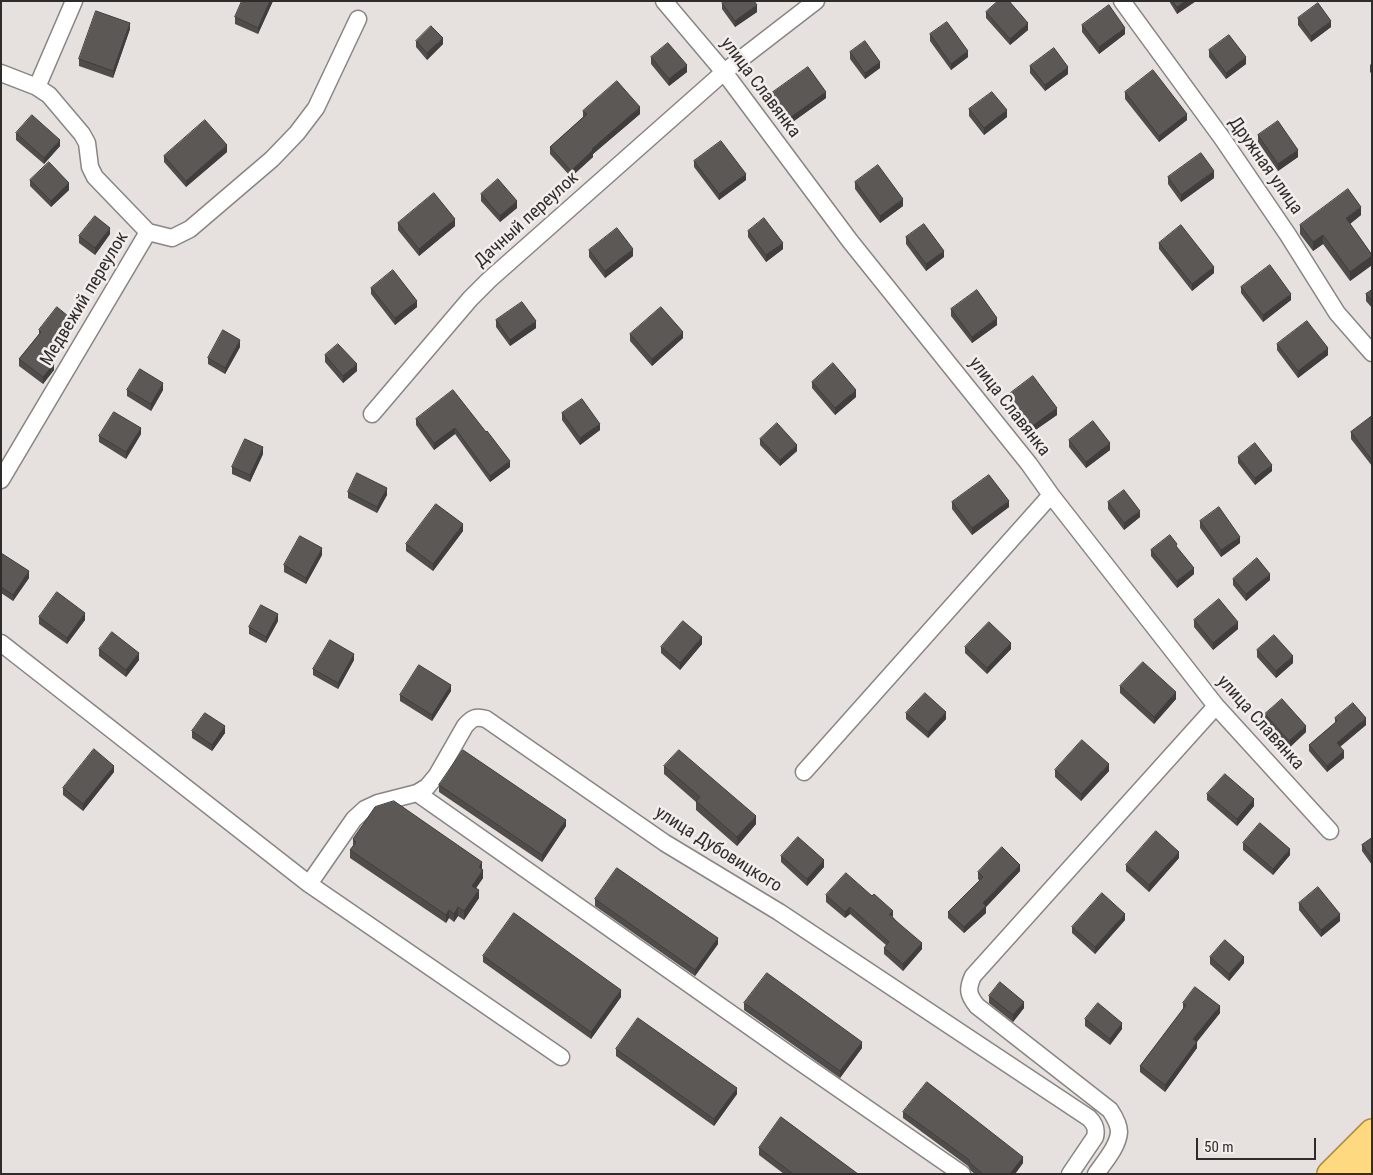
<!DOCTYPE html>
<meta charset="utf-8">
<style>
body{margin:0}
#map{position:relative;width:1373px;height:1175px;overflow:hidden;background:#e6e1df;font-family:"Roboto Condensed",sans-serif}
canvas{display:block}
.frame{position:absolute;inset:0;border:2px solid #2f2d2c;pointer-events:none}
.scale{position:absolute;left:1196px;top:1138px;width:120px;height:22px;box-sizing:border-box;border:2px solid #2f2d2c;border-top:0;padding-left:6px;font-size:15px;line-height:18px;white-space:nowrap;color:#2f2d2c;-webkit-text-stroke:4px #f3eeec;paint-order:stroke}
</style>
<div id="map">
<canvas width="1373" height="1175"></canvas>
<div class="frame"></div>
<div class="scale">50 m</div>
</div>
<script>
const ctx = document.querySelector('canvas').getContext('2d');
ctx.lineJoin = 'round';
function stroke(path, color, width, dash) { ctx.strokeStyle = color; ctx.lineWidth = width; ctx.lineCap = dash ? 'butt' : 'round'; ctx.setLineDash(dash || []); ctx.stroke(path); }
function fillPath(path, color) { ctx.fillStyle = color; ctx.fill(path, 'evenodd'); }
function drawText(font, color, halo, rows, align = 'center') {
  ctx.font = font + ' "Roboto Condensed",sans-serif'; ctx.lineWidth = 5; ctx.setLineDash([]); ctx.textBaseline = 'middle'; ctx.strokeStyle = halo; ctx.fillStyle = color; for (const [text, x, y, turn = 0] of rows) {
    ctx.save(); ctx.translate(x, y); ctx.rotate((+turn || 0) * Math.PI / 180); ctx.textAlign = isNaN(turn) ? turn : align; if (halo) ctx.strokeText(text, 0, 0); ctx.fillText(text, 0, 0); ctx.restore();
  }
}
const minor = new Path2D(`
 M664 1 724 72 850 241 1029 464 1051 495 1216 706 1330 831
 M1122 1 1222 138 1288 235 1337 313 1372 353
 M1 73 37 87 49 95 82 134 87 143 90 167 95 177 148 232
 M37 87 74 1
 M372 414 470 299 489 280 724 72 816 1
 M1 480 148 232 172 238 190 229 272 159 297 133 316 108 358 19
 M1 643 309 884 561 1057
 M804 772 1051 495
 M417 793 790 1055 962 1174
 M309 884 354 819 365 809 378 803 417 793 427 787 437 775 465 726C472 718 476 716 486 719L665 843 779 912 1089 1118C1095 1124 1097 1129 1095 1137L1070 1174
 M1096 1174C1104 1162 1118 1147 1119 1132 1119 1124 1114 1116 1110 1110L977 1006C968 995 967 989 973 976L1216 706`);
const primary = new Path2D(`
 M1330 1174 1372 1132
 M1361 1174 1372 1163`);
stroke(minor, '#898583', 19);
stroke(primary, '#b68c2c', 28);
stroke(minor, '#fff', 16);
stroke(primary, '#fed980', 25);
fillPath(new Path2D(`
 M273 1 258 34 235 24V17Z
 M1169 1H1196L1177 14Z
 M722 3 757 12 735 27 722 9Z
 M986 12 1028 30 1010 45 986 18Z
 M1298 18 1331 27 1311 42 1298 25Z
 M1082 25 1125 34 1099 54 1082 32Z
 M130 29 113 78 79 66V59Z
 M930 34 968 57 951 70 930 41Z
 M416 41 443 44 427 60 416 47Z
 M1209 50 1246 64 1226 79 1209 57Z
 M850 52 880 68 865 79 850 59Z
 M651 57 687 72 669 86 651 64Z
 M1372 63V74L1370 72V65Z
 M1030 66 1068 74 1045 91 1030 73Z
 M1125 92 1187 120 1159 142 1125 99Z
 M769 95 826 98 787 126 769 102Z
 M969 109 1007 117 984 135 969 116Z
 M583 111 640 114 593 154V157L571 177 550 154V147L583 117Z
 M16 133 60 146 44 164 16 140Z
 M1258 135 1298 157 1278 171 1258 142Z
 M227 152 186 187 164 162V156Z
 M694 161 746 180 719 200 694 167Z
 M1168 177 1214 178 1181 202 1168 184Z
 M30 180 69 190 51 207 30 186Z
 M855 182 903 206 880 223 855 189Z
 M481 194 517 208 500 222 481 201Z
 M1361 215 1350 224 1372 255V265L1350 281 1323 244 1313 251 1300 234V225Z
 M398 223 455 226 419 256 398 230Z
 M748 231 783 249 766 262 748 237Z
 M110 234 95 255 79 243V236Z
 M906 237 944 257 926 271 906 244Z
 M1159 243 1214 273 1192 291 1159 249Z
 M589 250 633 256 605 278 589 257Z
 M1241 287 1291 300 1263 322 1241 293Z
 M371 288 417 307 395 325 371 294Z
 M1372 290V308L1366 301V294Z
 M951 309 997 325 972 343 951 316Z
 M496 320 536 328 510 346 496 327Z
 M74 328 49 360 54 370 43 384 19 366V359L39 334V330Z
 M630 334 683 338 652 366 630 341Z
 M1277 344 1328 355 1298 378 1277 350Z
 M240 347 225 374 208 364V358Z
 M325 355 357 371 343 383 325 362Z
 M812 382 856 397 835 415 812 388Z
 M127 390H163L151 411 127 396Z
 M1008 395 1057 415 1031 433 1008 401Z
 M562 413 600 430 580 445 562 420Z
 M1372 416V466L1351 439V432Z
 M416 419 486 432 510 467 490 482 455 434 434 450 416 425Z
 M141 434 126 459 99 442V436Z
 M760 439 797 451 780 466 760 445Z
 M1069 440 1110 450 1086 468 1069 447Z
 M263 454 250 482 232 474V467Z
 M1238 457 1272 471 1255 485 1238 463Z
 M348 492 387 495 377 513 348 498Z
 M952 502 1009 507 972 535 952 509Z
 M1108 502 1140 517 1124 530 1108 509Z
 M1200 521 1240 543 1221 557 1200 528Z
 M463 531 433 571 406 551V544Z
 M1177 548 1194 574 1177 588 1151 556V550Z
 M1 553 29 578 13 601 1 593Z
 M322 555 306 584 284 572V565Z
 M1233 579 1270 580 1246 601 1233 585Z
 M39 617 85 620 67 644 39 624Z
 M1194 620 1238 629 1213 650 1194 627Z
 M278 621 266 643 249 634V627Z
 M702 644 680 670 661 653V647Z
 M965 647 1011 649 987 674 965 653Z
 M99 649 139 660 126 677 99 656Z
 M1257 650 1293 663 1276 678 1257 657Z
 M354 660 338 689 313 675V669Z
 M1120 686 1176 699 1154 724 1120 693Z
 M451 691 432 721 400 701V695Z
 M906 713 946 719 928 738 906 719Z
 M1265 714 1306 732 1289 748 1265 721Z
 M1335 718 1366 725 1340 747 1344 758 1327 772 1309 751V745L1335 723Z
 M192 731 225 733 212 751 192 738Z
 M664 766 756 824 737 846 696 810V802L664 774Z
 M1055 770 1109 771 1081 801 1055 777Z
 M114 772 83 811 63 795V788Z
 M439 785 566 826 542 862 439 792Z
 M1207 794 1254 806 1237 826 1207 800Z
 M1372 838V865L1362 851V845Z
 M353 839 482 869 483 878 476 888 479 898 464 920 458 916 454 922 449 918 446 923 350 858V850L353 847Z
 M1243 843 1290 855 1273 875 1243 850Z
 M781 856 824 867 807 886 781 862Z
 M1179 858 1149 892 1126 871V865Z
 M1020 871 986 907V913L964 933 948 918V912L980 881 978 879V872Z
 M826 895 893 917 922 949 903 971 884 954V948L886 945 850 914 845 918 826 902Z
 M595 899 718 944 695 976 595 906Z
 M1299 903 1340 921 1321 937 1299 910Z
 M1125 920 1095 954 1072 933V927Z
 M483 956 621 997 591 1039 483 962Z
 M1210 957 1244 963 1229 981 1210 964Z
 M989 996 1024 1008 1013 1022 989 1003Z
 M744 1003 862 1048 840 1078 744 1010Z
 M1183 1003 1220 1013 1197 1042V1048L1165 1092 1140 1072V1066L1183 1010Z
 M1085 1019 1122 1029 1110 1045 1085 1026Z
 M616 1049 737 1094 714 1126 616 1056Z
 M903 1112 1023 1163 1015 1174H975L971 1171 968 1166 903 1118Z
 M759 1148 858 1174H784L759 1155Z`), '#4f4c4a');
fillPath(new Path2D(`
 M270 1H273L258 34V28Z
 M1186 1H1196L1177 14V7Z
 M757 5V12L735 27V21Z
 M1331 21V27L1311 42V36Z
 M130 23V29L113 78V71Z
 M1028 23V30L1010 45V39Z
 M1125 28V34L1099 54V47Z
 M443 38V44L427 60V53Z
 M968 51V57L951 70V64Z
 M1246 57V64L1226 79V73Z
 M880 62V68L865 79V73Z
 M687 65V72L669 86V79Z
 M1068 67V74L1045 91V85Z
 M826 92V98L787 126V120Z
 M640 107V114L593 154V157L571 177V171L592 149Z
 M1007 110V117L984 135V128Z
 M1187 114V120L1159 142V136Z
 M60 140V146L44 164V158Z
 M227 145V152L186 187V181Z
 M1298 150V157L1278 171V164Z
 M1214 171V178L1181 202V195Z
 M746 174V180L719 200V194Z
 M69 183V190L51 207V201Z
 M903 199V206L880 223V216Z
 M517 201V208L500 222V216Z
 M1361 207V215L1346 227V218Z
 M455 219V226L419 256V249Z
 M110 228V234L95 255V248Z
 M1323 235V244L1313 251V242Z
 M783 243V249L766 262V255Z
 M633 249V256L605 278V271Z
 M944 251V257L926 271V264Z
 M1372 256V265L1350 281V272Z
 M1214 267V273L1192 291V284Z
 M1291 294V300L1263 322V315Z
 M417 301V307L395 325V318Z
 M997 318V325L972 343V337Z
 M74 321V328L46 364V357Z
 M536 321V328L510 346V340Z
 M683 332V338L652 366V359Z
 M240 340V347L225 374V368Z
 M1328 348V355L1298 378V371Z
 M54 364V370L43 384V377Z
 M357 364V371L343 383V376Z
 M163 383V390L151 411V404Z
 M856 390V397L835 415V408Z
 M1057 408V415L1031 433V427Z
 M600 424V430L580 445V438Z
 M141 428V434L126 459V452Z
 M455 428V434L434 450V443Z
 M1110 443V450L1086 468V462Z
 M797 445V451L780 466V460Z
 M263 447V454L250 482V475Z
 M510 461V467L490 482V476Z
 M1272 465V471L1255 485V478Z
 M387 488V495L377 513V507Z
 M1009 501V507L972 535V528Z
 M1140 511V517L1124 530V523Z
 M463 524V531L433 571V564Z
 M1240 537V543L1221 557V550Z
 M322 548V555L306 584V578Z
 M1194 568V574L1177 588V581Z
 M29 571V578L13 601V595Z
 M1270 574V580L1246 601V594Z
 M85 613V620L67 644V638Z
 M278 614V621L266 643V637Z
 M1238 622V629L1213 650V643Z
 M702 637V644L680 670V663Z
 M1011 643V649L987 674V668Z
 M139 653V660L126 677V670Z
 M354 654V660L338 689V683Z
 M1293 656V663L1276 678V671Z
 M451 685V691L432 721V715Z
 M1176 692V699L1154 724V717Z
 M946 712V719L928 738V732Z
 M1366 718V725L1337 749V743Z
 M225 726V733L212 751V745Z
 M1306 726V732L1289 748V741Z
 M1344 751V758L1327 772V766Z
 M1109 764V771L1081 801V794Z
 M114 766V772L83 811V804Z
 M1254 799V806L1237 826V819Z
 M756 816V824L737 846V837Z
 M566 820V826L542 862V855Z
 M1290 849V855L1273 875V869Z
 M1179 852V858L1149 892V885Z
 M824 860V867L807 886V879Z
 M482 862V870L479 867Z
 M1020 865V871L986 907V913L964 933V927L983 903Z
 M483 870V878L472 894V886Z
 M479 890V898L464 920V911Z
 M458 907V916L454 922V914Z
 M850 907V914L845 918V912Z
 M449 910V918L446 923V915Z
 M893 911V917L889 915Z
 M1125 914V920L1095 954V947Z
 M1340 914V921L1321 937V930Z
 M718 938V944L695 976V970Z
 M922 943V949L903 971V964Z
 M1244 957V963L1229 981V974Z
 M621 990V997L591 1039V1032Z
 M1024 1002V1008L1013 1022V1015Z
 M1220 1006V1013L1193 1046V1039Z
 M1122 1023V1029L1110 1045V1039Z
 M862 1042V1048L840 1078V1071Z
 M1197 1042V1048L1165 1092V1085Z
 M737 1088V1094L714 1126V1119Z
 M1023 1157V1163L1015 1174H1010Z`), '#403e3c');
const building = new Path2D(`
 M242 1H270L258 28 235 17Z
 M724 1H754L757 5 735 21 722 3Z
 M998 1H1009L1028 23 1010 39 986 12Z
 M1173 1H1186L1177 7Z
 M1318 3 1331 21 1311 36 1298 18Z
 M1109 5 1125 28 1099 47 1082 25Z
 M96 11 130 23 113 71 79 59Z
 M947 22 968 51 951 64 930 34Z
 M431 26 443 38 427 53 416 41Z
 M1229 35 1246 57 1226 73 1209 50Z
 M865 41 880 62 865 73 850 52Z
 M668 43 687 65 669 79 651 57Z
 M1054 48 1068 67 1045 85 1030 66Z
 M808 67 826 92 787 120 769 95Z
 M1153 70 1187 114 1159 136 1125 92Z
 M617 81 640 107 592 149 593 150 571 171 550 147 587 114 583 111Z
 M992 92 1007 110 984 128 969 109Z
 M32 115 60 140 44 158 16 133Z
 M205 120 227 145 186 181 164 156Z
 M1278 121 1298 150 1278 164 1258 135Z
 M721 141 746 174 719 194 694 161Z
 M1201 153 1214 171 1181 195 1168 177Z
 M49 162 69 183 51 201 30 180Z
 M878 165 903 199 880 216 855 182Z
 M498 179 517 201 500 216 481 194Z
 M1348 189 1361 207 1346 218 1372 255V256L1350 272 1323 235 1313 242 1300 225Z
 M434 193 455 219 419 249 398 223Z
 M95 216 110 228 95 248 79 236Z
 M764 218 783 243 766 255 748 231Z
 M924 224 944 251 926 264 906 237Z
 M1181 225 1214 267 1192 284 1159 243Z
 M617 228 633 249 605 271 589 250Z
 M1270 265 1291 294 1263 315 1241 287Z
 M393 270 417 301 395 318 371 288Z
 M977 290 997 318 972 337 951 309Z
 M1372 290V301L1366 294Z
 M522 302 536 321 510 340 496 320Z
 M57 307 74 321 46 357 54 364 43 377 19 359 41 332 39 330Z
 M661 307 683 332 652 359 630 334Z
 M1307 321 1328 348 1298 371 1277 344Z
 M223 330 240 340 225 368 208 358Z
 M338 344 357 364 343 376 325 355Z
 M833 363 856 390 835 408 812 382Z
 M140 369 163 383 151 404 127 390Z
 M1033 376 1057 408 1031 427 1008 395Z
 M453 390 486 432 487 431 510 461 490 476 455 428 434 443 416 419Z
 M582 399 600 424 580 438 562 413Z
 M114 412 141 428 126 452 99 436Z
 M1372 416V460L1351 432Z
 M1093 421 1110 443 1086 462 1069 440Z
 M777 423 797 445 780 460 760 439Z
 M245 439 263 447 250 475 232 467Z
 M1255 443 1272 465 1255 478 1238 457Z
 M357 473 387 488 377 507 348 492Z
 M989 475 1009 501 972 528 952 502Z
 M1124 490 1140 511 1124 523 1108 502Z
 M436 504 463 524 433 564 406 544Z
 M1219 507 1240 537 1221 550 1200 521Z
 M1170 535 1177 544 1176 546 1194 568 1177 581 1151 550Z
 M300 536 322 548 306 578 284 565Z
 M1 553 29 571 13 595 1 587Z
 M1257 558 1270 574 1246 594 1233 579Z
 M57 592 85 613 67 638 39 617Z
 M1219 599 1238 622 1213 643 1194 620Z
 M261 605 278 614 266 637 249 627Z
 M683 621 702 637 680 663 661 647Z
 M989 622 1011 643 987 668 965 647Z
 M112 632 139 653 126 670 99 649Z
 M1274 635 1293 656 1276 671 1257 650Z
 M330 640 354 654 338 683 313 669Z
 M1143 662 1176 692 1154 717 1120 686Z
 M419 665 451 685 432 715 400 695Z
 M925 693 946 712 928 732 906 713Z
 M1282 699 1306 726 1289 741 1265 714Z
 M1353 703 1366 718 1337 743 1344 751 1327 766 1309 745 1337 721 1335 718Z
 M205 713 225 726 212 745 192 731Z
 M1082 740 1109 764 1081 794 1055 770Z
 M94 749 114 766 83 804 63 788Z
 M463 750 566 820 542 855 439 785Z
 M679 750 756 816 737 837 696 801 700 797 664 766Z
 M1225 774 1254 799 1237 819 1207 794Z
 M394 801 482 862 479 867 483 870 472 886 479 890 464 911 458 907 454 914 449 910 446 915 350 850 356 842 353 839 375 807Z
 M1260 823 1290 849 1273 869 1243 843Z
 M1156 831 1179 852 1149 885 1126 865Z
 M798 837 824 860 807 879 781 856Z
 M1372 838V858L1362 845Z
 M1002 847 1020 865 983 903 986 906 964 927 948 912 983 877 978 872Z
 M617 868 718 938 695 970 595 899Z
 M846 873 872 896 874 894 893 911 889 915 922 943 903 964 884 948 889 942 850 907 845 912 826 895Z
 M1318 887 1340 914 1321 930 1299 903Z
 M1102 893 1125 914 1095 947 1072 927Z
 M514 913 621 990 591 1032 483 956Z
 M1225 940 1244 957 1229 974 1210 957Z
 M767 973 862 1042 840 1071 744 1003Z
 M1000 982 1024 1002 1013 1015 989 996Z
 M1195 987 1220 1006 1193 1039 1197 1042 1165 1085 1140 1066 1186 1005 1183 1003Z
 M1098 1003 1122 1023 1110 1039 1085 1019Z
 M638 1018 737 1088 714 1119 616 1049Z
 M927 1082 1023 1157 1010 1174H983L971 1164 968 1159 903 1112Z
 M781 1117 858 1174H793L759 1148Z`);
fillPath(building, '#5c5856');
stroke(building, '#403e3c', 1);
drawText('18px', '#2f2d2c', '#f3eeec', [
 ["улица Славянка",760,88,53],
 ["Дружная улица",1265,166,55],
 ["Дачный переулок",527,220,-42],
 ["Медвежий переулок",85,299,-59],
 ["улица Славянка",1009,407,52],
 ["улица Славянка",1260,723,48],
 ["улица Дубовицкого",718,850,32]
]);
</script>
